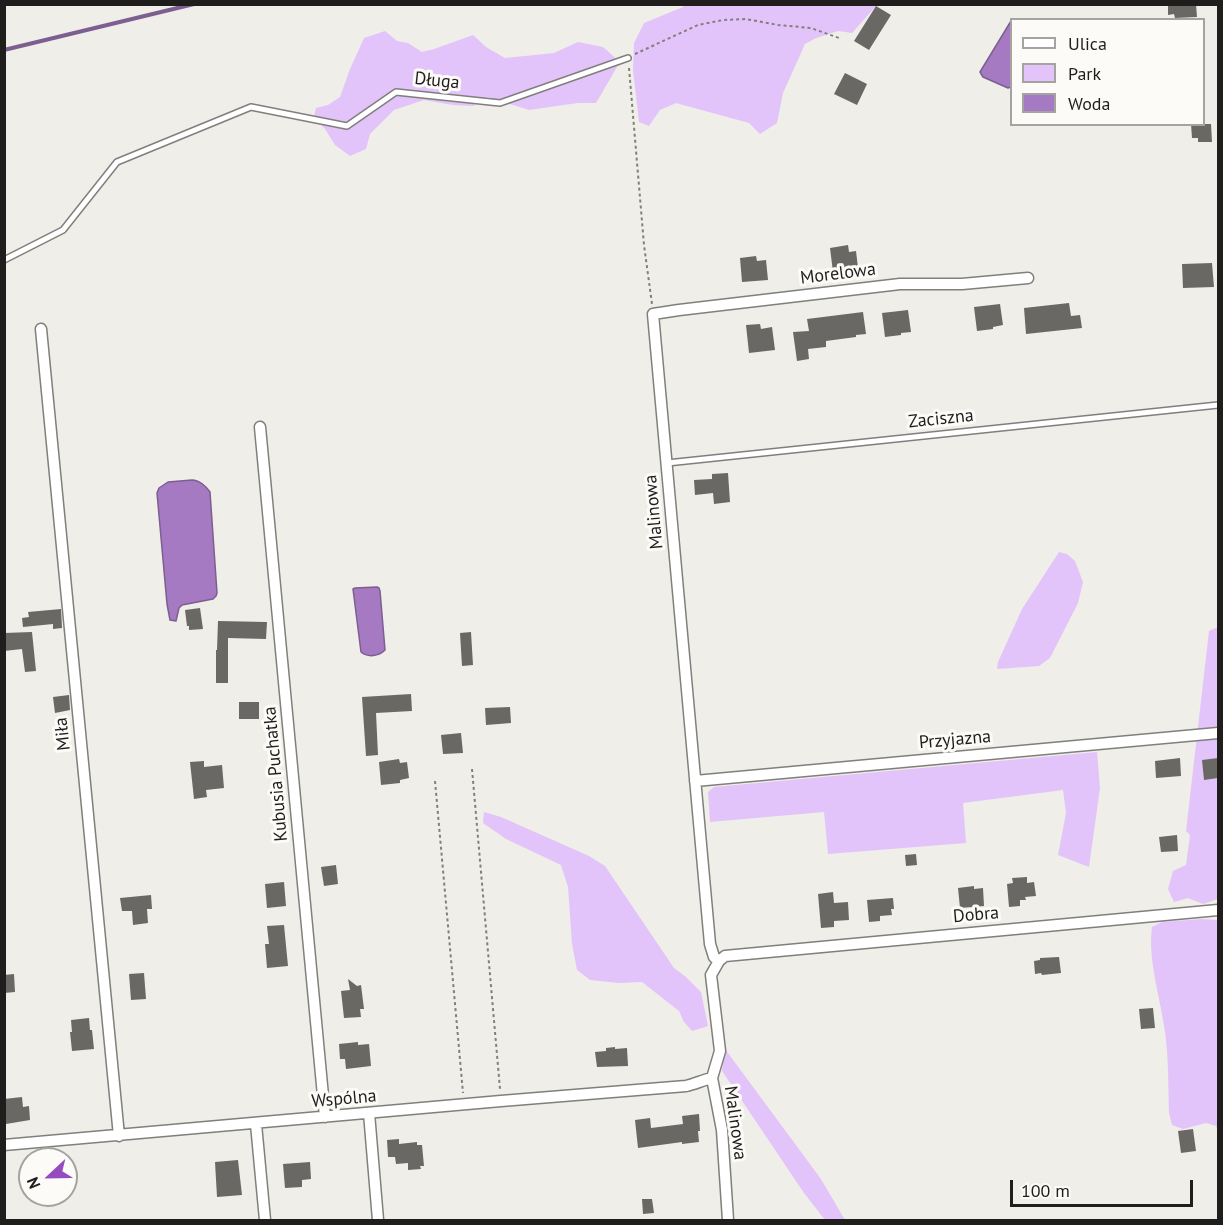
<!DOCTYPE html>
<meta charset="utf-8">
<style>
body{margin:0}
#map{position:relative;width:1223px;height:1225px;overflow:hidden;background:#efeee9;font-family:"PT Sans",sans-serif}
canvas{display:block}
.frame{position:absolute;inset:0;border:6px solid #1f1e1d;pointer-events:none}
.legend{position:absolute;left:1010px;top:18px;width:195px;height:108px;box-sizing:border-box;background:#fcfbf7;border:2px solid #a4a3a0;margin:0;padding:8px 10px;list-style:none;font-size:18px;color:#1f1e1d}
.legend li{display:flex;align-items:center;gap:12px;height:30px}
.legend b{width:30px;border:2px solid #a4a3a0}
.north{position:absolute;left:18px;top:1147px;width:60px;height:60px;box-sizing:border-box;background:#fcfbf7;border:2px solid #a4a3a0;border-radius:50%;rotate:248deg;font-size:16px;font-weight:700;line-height:24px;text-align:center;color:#1f1e1d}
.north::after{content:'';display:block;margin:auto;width:21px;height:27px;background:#954cbf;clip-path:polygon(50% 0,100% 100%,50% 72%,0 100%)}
.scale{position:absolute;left:1010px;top:1180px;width:183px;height:27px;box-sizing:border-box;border:3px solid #1f1e1d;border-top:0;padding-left:8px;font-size:18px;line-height:21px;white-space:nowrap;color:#1f1e1d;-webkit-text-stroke:4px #fcfbf7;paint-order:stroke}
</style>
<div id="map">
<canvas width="1223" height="1225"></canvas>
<div class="frame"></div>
<ul class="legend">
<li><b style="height:8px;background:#fff"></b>Ulica</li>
<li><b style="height:16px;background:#e3c4fa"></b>Park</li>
<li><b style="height:16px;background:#a57ac2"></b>Woda</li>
</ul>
<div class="north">N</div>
<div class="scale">100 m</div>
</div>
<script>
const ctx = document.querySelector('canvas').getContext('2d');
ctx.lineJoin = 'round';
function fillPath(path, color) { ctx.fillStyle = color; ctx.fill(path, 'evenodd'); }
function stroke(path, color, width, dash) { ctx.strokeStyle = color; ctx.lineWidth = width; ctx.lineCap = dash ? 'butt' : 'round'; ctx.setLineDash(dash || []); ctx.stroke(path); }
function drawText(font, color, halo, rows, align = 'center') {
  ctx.font = font + ' "PT Sans",sans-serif'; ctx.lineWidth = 6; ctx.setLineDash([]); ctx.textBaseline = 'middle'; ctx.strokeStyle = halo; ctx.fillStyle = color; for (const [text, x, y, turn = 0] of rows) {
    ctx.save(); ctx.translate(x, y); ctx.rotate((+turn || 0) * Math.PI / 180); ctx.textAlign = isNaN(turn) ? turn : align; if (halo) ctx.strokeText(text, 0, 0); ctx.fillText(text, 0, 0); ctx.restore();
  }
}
fillPath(new Path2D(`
 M685 4H877V5L852 33 838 31 816 38 805 44 783 93 777 123 760 134 749 123 676 103 660 110 649 126 639 122 633 70 634 43 644 23 683 7Z
 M385 31 397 41 408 43 422 52 434 49 473 35 486 47 505 58 554 53 578 42 603 47 620 62 596 103H578L529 110 487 97 473 106 453 105 424 100 394 110 370 134 366 149 350 156 335 145 325 129 314 117 316 108 328 105 340 97 350 69 364 38Z
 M1059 552 1067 554 1075 561 1083 582 1078 603 1050 658 1039 666 997 669 998 662 1022 609Z
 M1218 627V899L1203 904 1188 898 1174 902 1168 889 1173 871 1186 865 1190 835 1186 831 1209 631Z
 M1097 752 1100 788 1089 867 1058 855 1066 813 1063 790 963 803 966 843 828 854 824 812 710 822 708 792 714 787Z
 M484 812 501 817 589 856 605 866 674 968 686 977 701 992 708 1026 692 1031 684 1022 679 1011 642 982 619 983 590 980 577 970 572 944 568 887 561 865 506 839 483 823Z
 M1202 919 1218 920V1131L1216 1126 1206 1123 1183 1129 1172 1125 1169 1113C1168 1083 1169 1050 1163 1020 1158 989 1148 958 1152 927L1162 922Z
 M725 1049 821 1179 845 1220H825L804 1193 722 1071Z`), '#e3c4fa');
const water = new Path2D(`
 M1011 21V87L1008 88 983 77 980 72Z
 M192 480C199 480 206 486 210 492L217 593 216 596 213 599 182 605 179 608 176 621 170 620 167 604 157 493 159 488 168 482Z
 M377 587 379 588 380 591 385 650C379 656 368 658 361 652L353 589 355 588Z`);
fillPath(water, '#a57ac2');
stroke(water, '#7d5e90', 1.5);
stroke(new Path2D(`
 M4 50 194 4`), '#7d5e90', 4);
fillPath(new Path2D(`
 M1168 4H1196L1197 17 1175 18 1174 14 1168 15Z
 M876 6 891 15 869 50 854 41Z
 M845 73 867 84 857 105 834 94Z
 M1191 124H1211L1212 142H1198V138H1192Z
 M848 245 849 252 856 251 858 268 833 272 830 248Z
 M756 256 757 261 766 260 768 280 742 282 740 258Z
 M1212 263 1214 287 1183 288 1182 264Z
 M1069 303 1071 316 1080 315 1082 328 1026 334 1024 308Z
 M1000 304 1003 325 993 327V329L977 331 974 307Z
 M908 310 911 332 901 333V335L885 337 882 313Z
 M863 312 866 334 856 335V337L826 341V347L808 349 809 359 797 361 793 332 809 331 807 319Z
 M760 324 761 329 772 327 775 350 749 353 746 325Z
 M728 473 730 502 714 504 713 493 695 495 694 480 712 479V474Z
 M200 608 203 629 189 630V626H187L185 610Z
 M61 609 62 628 53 629V624L23 627 22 618 29 617 28 612Z
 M218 621 267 622 266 639 228 638V683H216V650H217Z
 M32 632 36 671 25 672 22 649 4 651V633Z
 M471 632 473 665 462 666 460 633Z
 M411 694 412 711 376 713 378 755 366 756 362 697Z
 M69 695 70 710 55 713 53 697Z
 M239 702H259V719H239Z
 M510 707 511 723 486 725 485 708Z
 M461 733 463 753 443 754 441 735Z
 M1180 758 1181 776 1156 778 1155 761Z
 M1218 758V778L1204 780 1202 760Z
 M399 759 400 763 407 762 409 778 400 780V783L381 785 379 762Z
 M204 761V767L222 765 224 788 206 790 207 797 194 799 190 762Z
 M1177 835 1178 851 1161 852 1159 837Z
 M916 854 917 865 906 866 905 855Z
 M336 865 338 884 324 886 321 867Z
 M1027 877V883L1034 882 1036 896 1025 897 1026 900H1020V906L1009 907 1007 884 1013 883 1012 878Z
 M284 882 286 906 267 908 265 884Z
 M974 886V889L983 888 984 906 960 908 958 888Z
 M833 892 834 903 848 902 849 920 834 921V927L821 928 818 894Z
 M151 895 152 909H147L148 923 133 925 132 911H122L120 898Z
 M893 898 894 909H891L892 915 880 916V921L869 922 867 900Z
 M284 925 288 966 267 968 265 944H269L267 926Z
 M1059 957 1061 973 1042 975 1041 973 1035 974 1034 961 1040 960V958Z
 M144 973 146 999 131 1000 129 974Z
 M14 974 15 992 4 993V975Z
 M348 979 357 986 361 985 364 1009H360L361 1017 344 1018 341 991 350 990Z
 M1153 1008 1155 1028 1141 1029 1139 1009Z
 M89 1018 90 1030H92L94 1049 72 1051 70 1032H72L71 1020Z
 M358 1042V1045L369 1044 371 1066 346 1069 345 1059H340L339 1044Z
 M615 1047V1049L627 1048 628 1066 597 1067 595 1052 606 1051V1048Z
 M22 1097 23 1107 29 1106 30 1120 6 1124 4 1119V1099Z
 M699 1114 700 1131H698L699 1142 682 1144V1142L638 1148 635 1120 650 1118 651 1128 683 1124 682 1116Z
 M1193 1129 1196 1151 1181 1153 1178 1131Z
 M399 1139V1144L417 1142V1145H422L424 1166H420L421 1169 408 1170V1163L396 1164 395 1157H388L387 1140Z
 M238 1160 242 1195 217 1197 215 1162Z
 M310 1162 311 1179 302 1180V1187L285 1188 283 1164Z
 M642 1199H652L654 1213 643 1214Z`), '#696864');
const lane = new Path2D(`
 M4 260 63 230 117 162 251 107 347 126 396 92 500 103 628 58
 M667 463 1218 405`);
const street = new Path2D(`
 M41 329 119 1136
 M260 427 325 1117
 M695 781 1218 733
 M719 961 714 957 710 944 653 314 679 310 900 284H962L1028 278
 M369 1113 378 1220
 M256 1124 265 1220
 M4 1145 501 1101 686 1086C695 1084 703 1080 712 1078
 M728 1220 722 1130 712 1078 720 1051 711 975 719 961 725 956 1218 910`);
stroke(lane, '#807f7b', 8);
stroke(street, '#807f7b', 13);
stroke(new Path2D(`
 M635 54 698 25 723 20 746 19 778 25 811 28 839 38
 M629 68 644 245 652 304
 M472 769 500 1089
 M435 781 463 1093`), '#807f7d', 2, [3, 3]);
stroke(lane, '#fff', 5);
stroke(street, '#fff', 10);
drawText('18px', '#1f1e1d', '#fcfbf7', [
 ["Długa",437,81,6],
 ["Morelowa",838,274,-7],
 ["Zaciszna",941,419,-6],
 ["Malinowa",654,512,-95],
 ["Miła",63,734,-96],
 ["Przyjazna",955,740,-5],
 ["Kubusia Puchatka",276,774,-95],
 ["Dobra",976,915,-5],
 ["Wspólna",344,1099,-5],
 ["Malinowa",735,1123,82]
]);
</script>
